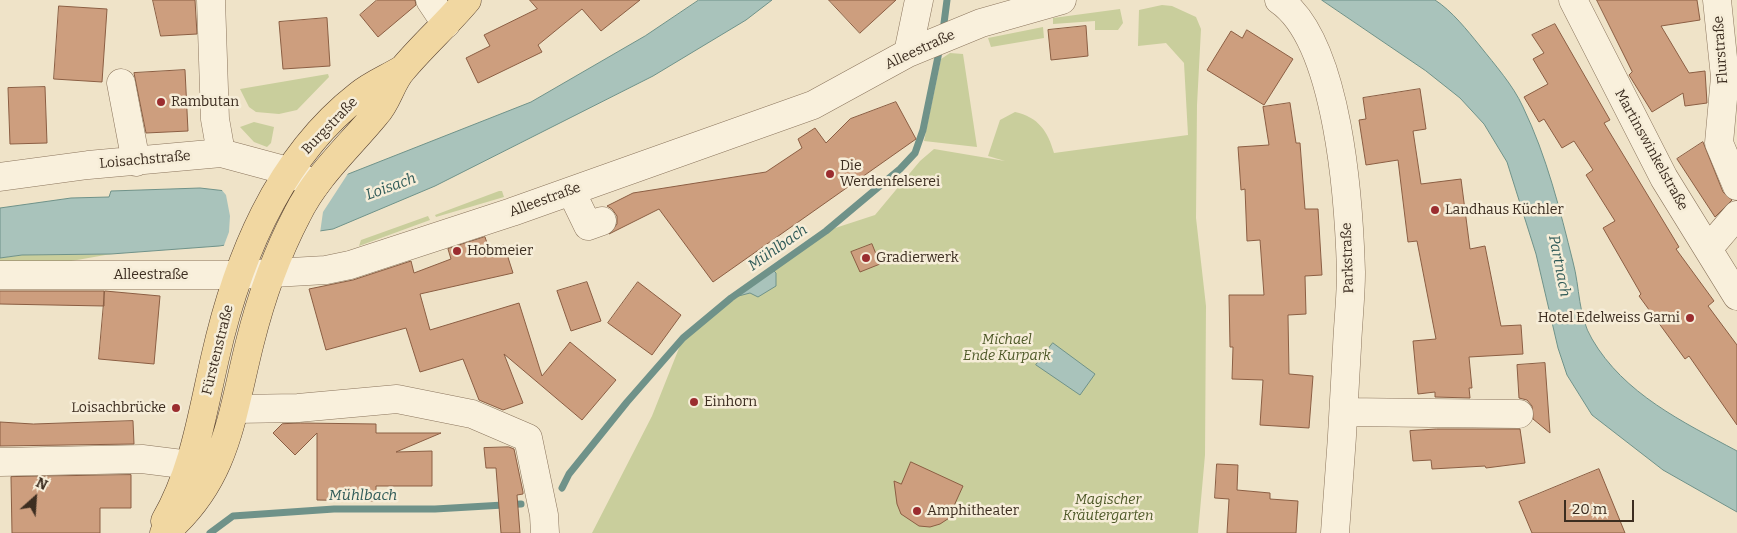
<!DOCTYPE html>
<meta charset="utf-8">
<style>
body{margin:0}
#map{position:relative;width:1737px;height:533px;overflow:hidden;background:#efe3c8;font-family:Bitter,serif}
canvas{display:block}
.north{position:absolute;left:10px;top:473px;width:50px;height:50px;-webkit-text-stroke:4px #f6edd8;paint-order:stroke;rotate:26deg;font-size:14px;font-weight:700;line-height:20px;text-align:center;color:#3c2d20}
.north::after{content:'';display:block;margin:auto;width:18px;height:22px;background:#3c2d20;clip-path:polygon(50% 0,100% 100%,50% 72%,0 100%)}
.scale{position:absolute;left:1564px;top:500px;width:70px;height:22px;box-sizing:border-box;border:2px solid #3c2d20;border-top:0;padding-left:6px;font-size:15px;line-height:18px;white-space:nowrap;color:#3c2d20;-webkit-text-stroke:4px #f6edd8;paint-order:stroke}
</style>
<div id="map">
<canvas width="1737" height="533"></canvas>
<div class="north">N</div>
<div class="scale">20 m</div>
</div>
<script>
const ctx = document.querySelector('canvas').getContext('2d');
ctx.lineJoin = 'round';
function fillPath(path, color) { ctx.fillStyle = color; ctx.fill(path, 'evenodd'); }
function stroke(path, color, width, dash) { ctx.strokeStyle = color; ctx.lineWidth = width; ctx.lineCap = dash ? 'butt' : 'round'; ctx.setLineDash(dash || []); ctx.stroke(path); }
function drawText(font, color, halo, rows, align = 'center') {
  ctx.font = font + ' Bitter,serif'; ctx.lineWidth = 5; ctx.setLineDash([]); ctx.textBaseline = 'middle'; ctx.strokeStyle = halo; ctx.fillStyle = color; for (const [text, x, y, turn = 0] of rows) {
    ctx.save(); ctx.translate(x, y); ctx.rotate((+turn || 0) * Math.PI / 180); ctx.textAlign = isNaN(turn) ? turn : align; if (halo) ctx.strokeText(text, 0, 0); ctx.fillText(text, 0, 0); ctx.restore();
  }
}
fillPath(new Path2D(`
 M1162 5 1172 6 1196 17 1201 29 1197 105 1196 218 1206 306 1205 455 1198 533H592L652 416 683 338 731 298 826 231 875 215 920 161 934 149 1005 161 988 156 1000 120 1015 112C1038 117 1048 131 1054 153L1188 135 1184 63 1166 43 1138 46 1139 10Z
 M1120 9 1123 23 1118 30H1095V21L1053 24V18Z
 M1043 27 1044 38 991 47 988 38Z
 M950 53 963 54 977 147 924 141 941 59Z
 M328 74 329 77 297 110 279 114 256 112 249 107 240 89Z
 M254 122 274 127 271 143 267 147 254 142 240 127Z
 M499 191H502L504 197 436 217 435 215Z
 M428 216 430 220 359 246 361 240Z
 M111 254 43 266 0 270V258L22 255Z`), '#c9ce9c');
const water = new Path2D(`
 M699 0H772L746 20 653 76 435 186 333 229 219 246 111 254 22 255 0 258V208L71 198 109 197 111 191 200 188 261 195 300 193 531 102 645 36Z
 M1322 0H1435C1452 11 1467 30 1480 46 1495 65 1513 85 1523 107 1547 157 1560 210 1573 262 1580 288 1578 316 1592 339 1624 394 1683 422 1737 451V512L1663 470 1592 415 1567 375 1558 348 1536 254 1507 162 1484 124 1460 98 1426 71Z
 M772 269 776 273V286L758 297 750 293 731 298Z
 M1053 343 1095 374 1080 395 1036 365Z`);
fillPath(water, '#a9c3bb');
stroke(water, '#6f9289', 1);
fillPath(new Path2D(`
 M349 172 323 212 320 233 223 248 229 232 230 216 226 195 220 188 261 192 300 190Z`), '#efe3c8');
stroke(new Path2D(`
 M943 31 947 0
 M562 488 569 474 627 402 683 338 731 298 826 231 900 169 915 153 923 130 940 47
 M210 533 233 516 334 509H435L521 504`), '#6f9289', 7);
const building = new Path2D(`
 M153 0H195L197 34 161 36Z
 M377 0H415L416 5 378 37 360 15Z
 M530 0H640L601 31 582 9 538 45 542 52 478 83 466 58 490 46 484 35 537 9Z
 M829 0H896L860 33Z
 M1597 0H1697L1700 20 1661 26 1689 73 1705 71 1707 103 1685 106 1683 93 1652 112 1629 75 1632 72Z
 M59 6 107 9 102 82 54 79Z
 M327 18 330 66 283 69 279 22Z
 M1555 24 1610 120 1604 123 1679 247 1676 249 1714 301 1708 306 1737 345V425L1689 356 1685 359 1639 296 1641 294 1603 228 1615 221 1586 175 1593 170 1574 141 1562 148 1544 119 1539 122 1524 97 1548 84 1533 59 1544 53 1532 35Z
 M1086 26 1088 56 1051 60 1048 30Z
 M1247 30 1293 59 1264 105 1207 70 1231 31 1242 38Z
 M185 70 188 131 146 133 134 73Z
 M45 87 47 143 10 144 8 88Z
 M1420 89 1426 129 1413 131 1421 184 1461 179 1470 249 1485 246 1501 326 1521 325 1523 354 1469 357 1472 388H1469L1470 398 1435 397V392L1418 394 1413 341 1436 339 1417 241 1408 242 1398 160 1366 165 1359 120 1366 119 1363 98Z
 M896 102 916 139 713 282 659 209 609 234 617 224V216L612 209 607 206 633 193 766 172 802 148 798 139 815 128 826 143 850 119Z
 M1290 103 1296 143H1300L1305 209H1318L1322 275 1305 276 1306 314 1288 315 1289 374 1313 376 1309 428 1260 425 1263 380 1232 379 1233 347H1230L1229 295H1264L1260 240 1247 241 1245 189 1241 190 1238 147 1269 145 1263 107Z
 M1703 142 1723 192 1732 200 1715 217 1677 159Z
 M485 237 489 249 504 245 513 273 420 294 430 330 519 303 542 376 570 342 616 380 582 420 504 354 523 403 503 410 479 400 463 359 420 372 406 328 326 350 309 289 353 280 411 261 414 273 451 259 448 249Z
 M872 244 880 264 860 272 851 252Z
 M587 282 601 321 571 331 557 291Z
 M638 282 681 315 652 355 608 323Z
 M0 291H104V306L0 304Z
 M105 291 160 296 154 364 99 359Z
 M1545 363 1550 433 1533 419 1532 406 1527 400 1519 398 1517 365Z
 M133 421 134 444 0 446V422L33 424Z
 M301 423 376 424V433H441L396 452 432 451V486H376V501L317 500V433L295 455 273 433 282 424Z
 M1437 429H1520L1525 463 1486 468 1485 466 1432 469 1431 460 1413 461 1410 431Z
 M509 447 514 449 523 492V494L517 495 520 533H501L496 468H486L484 448Z
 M911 462 963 486 953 508 960 511 940 524 930 527 919 526 901 514 897 504 894 481 901 484Z
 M1217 464 1238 465 1237 490 1270 493V499L1298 501 1296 533H1227L1229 499 1215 498Z
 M1599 469 1625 533H1532L1519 502Z
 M131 475V508H100V533H12L11 477Z`);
fillPath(building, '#cd9e7e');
stroke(building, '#8b5e43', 1);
const minor = new Path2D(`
 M211 0 215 119 221 153
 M430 0 446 24
 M1279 0C1339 41 1349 203 1351 272 1351 297 1348 322 1347 347 1344 409 1340 471 1335 533
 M1573 0 1664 178 1737 296
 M1717 0 1725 77 1719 143 1737 186
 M908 53 919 0
 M121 83 136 162
 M0 177 88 165 221 153 288 171 315 185
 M571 191 588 226 602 221
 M1708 249 1737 215
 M0 275H238L326 270 350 265 512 212 813 105 908 53 981 23 1062 0
 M235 409 298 408 397 399 472 414 528 438 544 515 545 533
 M1344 412 1519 414
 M0 462 142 459 190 465`);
const major = new Path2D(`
 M165 521C194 471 202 414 215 358 237 260 277 159 359 95 371 85 388 78 401 70
 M164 533C227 480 231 417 250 342 261 298 276 255 297 215 316 176 349 147 376 114 388 101 391 82 403 69 423 45 447 24 467 0`);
stroke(minor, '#8b755d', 29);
stroke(major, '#594331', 29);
stroke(minor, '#f9f0dc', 28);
stroke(major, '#f1d7a1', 28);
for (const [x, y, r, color] of [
 [161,102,5,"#9b2d2f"],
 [830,174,5,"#9b2d2f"],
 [1435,210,5,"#9b2d2f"],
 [457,251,5,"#9b2d2f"],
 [866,258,5,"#9b2d2f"],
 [1690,318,5,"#9b2d2f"],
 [694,402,5,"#9b2d2f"],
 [176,408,5,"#9b2d2f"],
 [917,511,5,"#9b2d2f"]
]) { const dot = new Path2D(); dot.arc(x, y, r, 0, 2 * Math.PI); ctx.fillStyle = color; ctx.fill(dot); stroke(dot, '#f6edd8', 2); }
drawText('14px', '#3c2d20', '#f6edd8', [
 ["Alleestraße",920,50,-25],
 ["Flurstraße",1721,50,-94],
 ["Burgstraße",330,126,-46],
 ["Martinswinkelstraße",1651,150,61],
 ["Loisachstraße",145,160,-5],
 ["Alleestraße",545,200,-20],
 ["Parkstraße",1348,258,-92],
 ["Alleestraße",151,275],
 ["Fürstenstraße",218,350,-76]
]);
drawText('14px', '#3c2d20', '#f6edd8', [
 ["Rambutan",171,102],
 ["Die",840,166],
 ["Werdenfelserei",840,182],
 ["Landhaus Küchler",1445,210],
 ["Hobmeier",467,251],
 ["Gradierwerk",876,258],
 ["Hotel Edelweiss Garni",1680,318,"right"],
 ["Einhorn",704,402],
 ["Loisachbrücke",166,408,"right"],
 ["Amphitheater",927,511]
], 'left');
drawText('italic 14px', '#4d5827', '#f6edd8', [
 ["Michael",1007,340],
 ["Ende Kurpark",1007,356],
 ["Magischer",1108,500],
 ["Kräutergarten",1108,516]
]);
drawText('italic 15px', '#305b58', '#f6edd8', [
 ["Loisach",391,187,-20],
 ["Mühlbach",778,248,-35],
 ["Partnach",1559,266,79],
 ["Mühlbach",363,496]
]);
</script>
